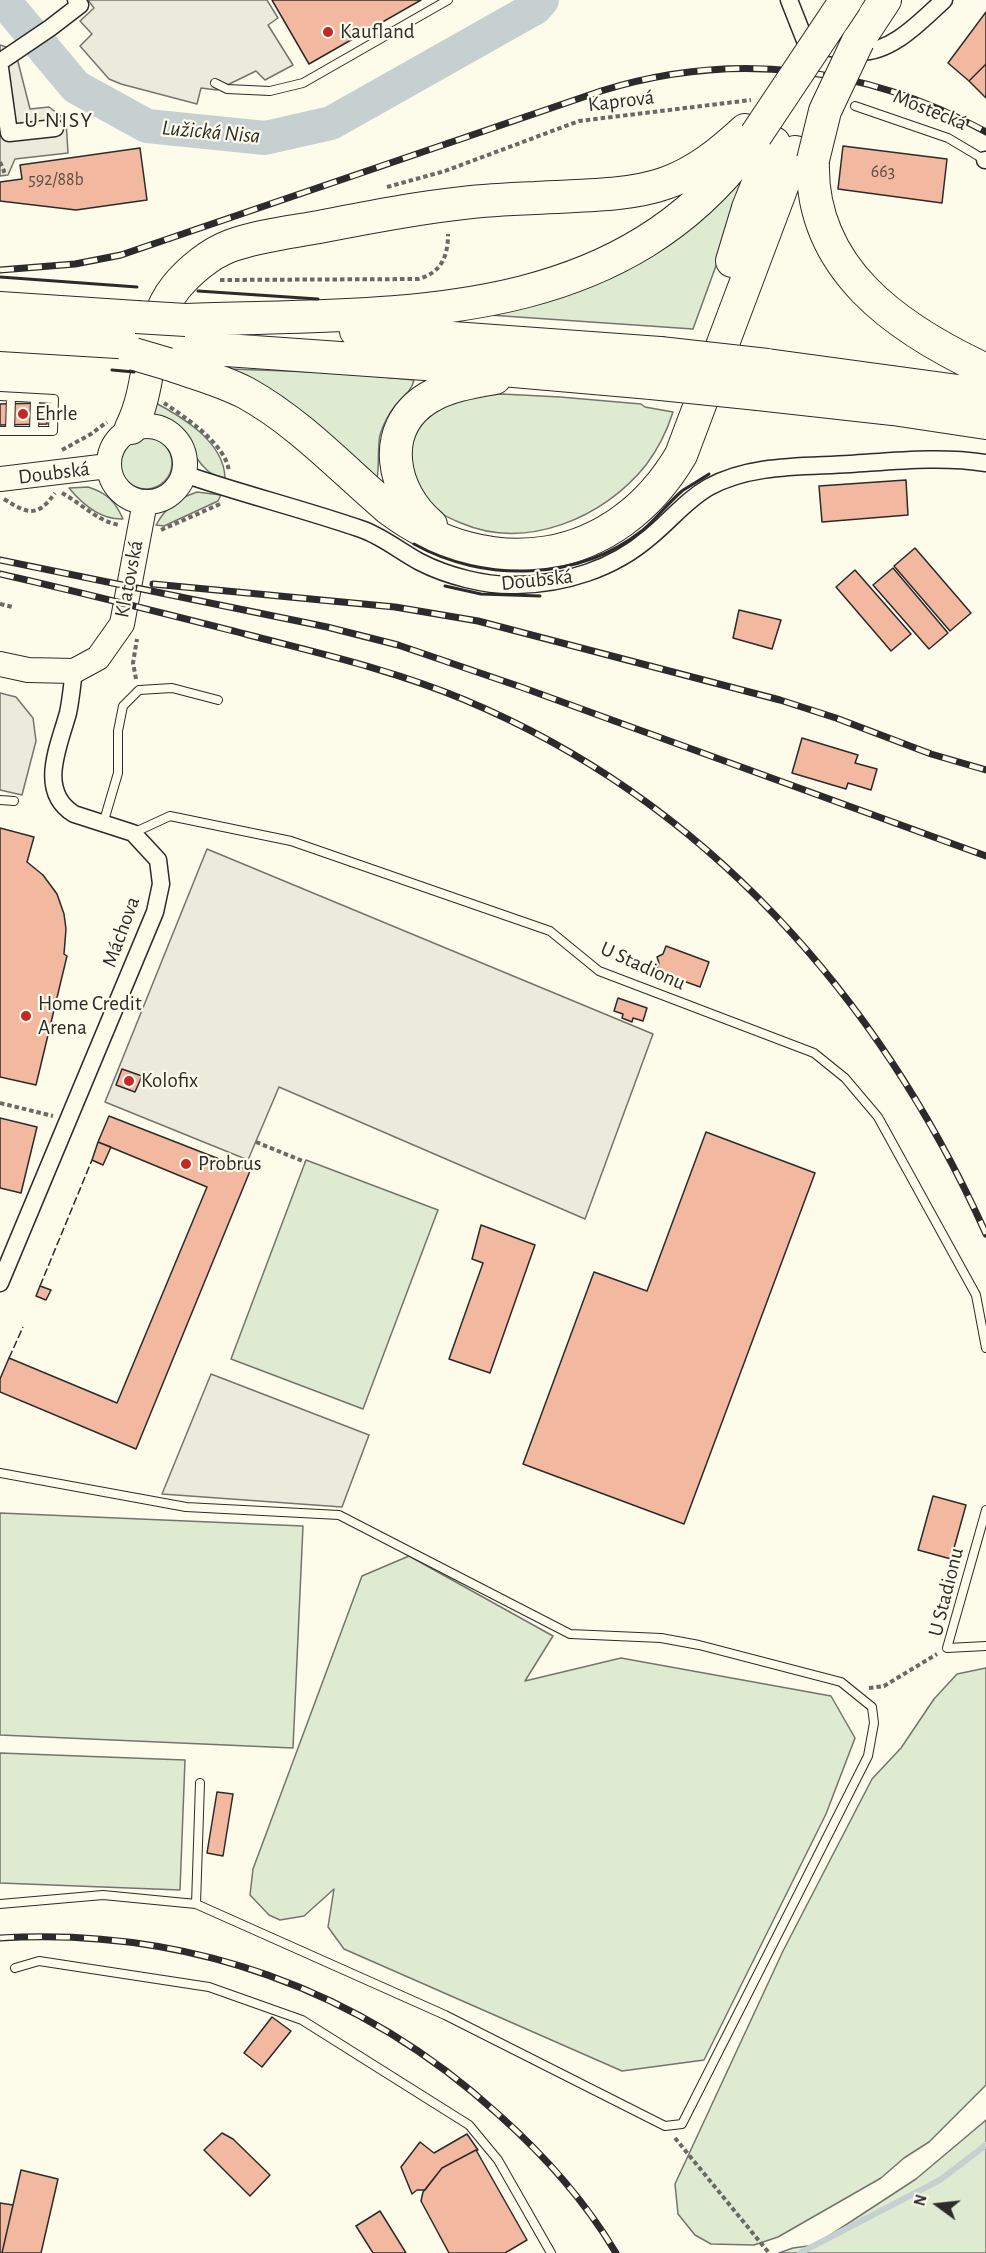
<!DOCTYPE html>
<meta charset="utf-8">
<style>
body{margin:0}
#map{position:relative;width:986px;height:2253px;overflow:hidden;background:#fdfbea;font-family:"Alegreya Sans",sans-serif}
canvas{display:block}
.north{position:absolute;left:908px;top:2175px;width:60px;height:60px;-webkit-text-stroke:4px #fdfbea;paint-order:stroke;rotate:285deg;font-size:16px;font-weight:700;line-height:24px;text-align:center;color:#2b2b2b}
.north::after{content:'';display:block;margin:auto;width:21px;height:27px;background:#2b2b2b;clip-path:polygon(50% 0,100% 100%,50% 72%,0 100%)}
</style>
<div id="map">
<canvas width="986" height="2253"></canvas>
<div class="north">N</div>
</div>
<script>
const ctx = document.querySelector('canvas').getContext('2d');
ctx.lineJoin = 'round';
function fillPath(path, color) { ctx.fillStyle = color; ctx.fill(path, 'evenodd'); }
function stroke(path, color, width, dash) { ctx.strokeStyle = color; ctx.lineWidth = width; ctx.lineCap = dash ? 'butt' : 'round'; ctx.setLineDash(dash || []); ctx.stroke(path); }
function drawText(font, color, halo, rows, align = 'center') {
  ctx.font = font + ' "Alegreya Sans",sans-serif'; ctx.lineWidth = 4.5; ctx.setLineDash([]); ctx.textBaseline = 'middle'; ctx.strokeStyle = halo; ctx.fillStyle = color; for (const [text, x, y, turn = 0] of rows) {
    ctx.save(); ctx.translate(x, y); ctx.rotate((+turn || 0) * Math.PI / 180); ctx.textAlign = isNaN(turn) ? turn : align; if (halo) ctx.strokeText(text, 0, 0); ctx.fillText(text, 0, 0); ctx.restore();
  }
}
const green = new Path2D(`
 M753 164 693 329 489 315C561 299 631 276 689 229 712 210 733 186 753 164Z
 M231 369 342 373 414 380C412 391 401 398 395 406 388 415 383 425 380 435 377 447 380 475 376 481Z
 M502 394 560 397 641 404 645 407 673 412C667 431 658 449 646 465 604 518 526 551 461 523 446 517 425 506 417 491 411 481 409 467 406 456L424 416 466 396Z
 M152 401C181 416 224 441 225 478 219 476 212 475 208 471 181 447 195 426 150 413Z
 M120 463a26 26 0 1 1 52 0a26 26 0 1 1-52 0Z
 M88 487C107 493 115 501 123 519 101 520 83 505 69 488Z
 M197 492 221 495 218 501 164 526 156 525C166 507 177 499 197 492Z
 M306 1160 438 1210 363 1409 231 1359Z
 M0 1513 303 1526 293 1748 0 1735Z
 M409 1556 553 1636 525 1681 621 1658 831 1696 855 1738 826 1814 704 2060 622 2071 344 1949 328 1927 334 1889 304 1916 280 1920 269 1915 250 1895 253 1869 362 1576Z
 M986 1668V2085L929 2142 904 2158 881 2178 778 2237 754 2245 711 2244 695 2235 678 2214 675 2184 783 1951 872 1779 901 1748 934 1699 957 1674Z
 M0 1753 185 1760 180 1890 0 1883Z
 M986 2120V2253H779L793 2248 815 2245 916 2179Z`);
fillPath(green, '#deebd1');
stroke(green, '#74746e', 1.5);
const parking = new Path2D(`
 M88 0H267L278 18 268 25 293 65 265 80 256 71 217 90 201 88 197 104 121 84 109 79 80 46 92 34 80 21 94 8Z
 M0 45 15 50 30 109 49 107 66 120 68 153 15 159 8 175 0 176Z
 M0 693 16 697 33 718 36 741 22 795 0 790Z
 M207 849 653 1034 585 1219 279 1087 248 1160 105 1102Z
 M211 1374 369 1435 342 1507 162 1494Z`);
fillPath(parking, '#eceadb');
stroke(parking, '#74746e', 1.5);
stroke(new Path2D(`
 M800 2253 940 2180 986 2145`), '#c7d0d0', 6);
stroke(new Path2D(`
 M0 4 9 7 76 87 147 126 265 138 331 123 535 8 542 0`), '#c7d0d0', 34);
const building = new Path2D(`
 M272 0H421L309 64Z
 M986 12V64L969 81 948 63Z
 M986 64V98L969 81Z
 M843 146 947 159 942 203 838 189Z
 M140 148 147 200 76 210 0 201V182L22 179 20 165Z
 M47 403V424L0 425V404Z
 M906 480 908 515 822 522 819 486Z
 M915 548 971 613 950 631 894 566Z
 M893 568 948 633 929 649 873 585Z
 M855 570 911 634 891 651 836 587Z
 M739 610 781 620 772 649 733 638Z
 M802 738 858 755 855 763 877 769 871 790 848 783 846 789 792 773Z
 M0 828 34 837 27 862 43 875 57 894 64 914 66 929 64 954 67 956 36 1085 0 1077Z
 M666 946 709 962 700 987 656 971 659 963 657 957 663 954Z
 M618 998 647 1008 643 1021 633 1018 632 1022 622 1018 623 1014 614 1011Z
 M122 1069 142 1076 135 1092 116 1085Z
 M109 1116 250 1171 136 1449 0 1392V1379L9 1358 117 1403 207 1187 98 1142Z
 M0 1118 37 1127 21 1193 0 1188Z
 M706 1132 815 1173 684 1524 523 1464 594 1272 647 1291Z
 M98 1142 111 1147 103 1165 92 1160Z
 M481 1225 535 1245 490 1373 449 1359 483 1263 472 1259Z
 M40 1286 51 1290 46 1300 36 1296Z
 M933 1496 966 1505 951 1559 918 1550Z
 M217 1792 233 1794 223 1856 207 1853Z
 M272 2017 291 2031 262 2067 244 2053Z
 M222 2133 233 2139 270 2175 250 2196 204 2150Z
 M467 2134 478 2150H476L442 2168 425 2190H417L412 2194 401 2167 420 2142 434 2153Z
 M476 2150 527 2240 505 2253H449L421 2201 423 2192 442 2168Z
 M21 2170 58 2179 41 2253H2Z
 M0 2203 13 2205 2 2253H0Z
 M380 2211 406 2253H373L356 2226Z`);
fillPath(building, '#f2b8a0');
stroke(building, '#2b2b2b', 1.5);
const lane = new Path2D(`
 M215 83 227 89 270 91 303 83 448 0
 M855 106 948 138 985 160
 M0 396 54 399 53 431H0
 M10 431 11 397
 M34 431 35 398
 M0 800 14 801
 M103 824 118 773V731L123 706 139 690 172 688 218 700
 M133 833 170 816 291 841 550 931 599 971 814 1053 845 1078 878 1117 976 1295 986 1348
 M0 1473 186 1507 339 1515 570 1634 661 1638 699 1645 841 1682 872 1707 874 1723 868 1756 682 2124 665 2126 445 2015 196 1904 103 1895 0 1904
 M986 1510 947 1648 986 1646
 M196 1904 200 1783
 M15 1968 39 1961 209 1987 302 2020 469 2125 498 2160 551 2253`);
const street = new Path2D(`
 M789 0 806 43C823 46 841 51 857 52 891 54 921 21 944 0
 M0 62 50 28 80 5 76 0
 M0 68 9 133 55 128
 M985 160H986
 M184 474C242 494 303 509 361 529 382 536 401 552 420 562 447 576 486 586 516 585 565 584 613 569 650 537 670 521 686 500 709 487 751 464 803 467 850 464 896 461 941 456 986 463
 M0 1283 155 912 161 884 158 860 133 833 74 814C37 791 59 746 68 713 71 699 72 685 74 671`);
const secondary = new Path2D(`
 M109 464a38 38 0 1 1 76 0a38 38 0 1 1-76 0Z
 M0 479 108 466
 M0 664 28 670 74 671 98 658 122 624 145 502`);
const highway = new Path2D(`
 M858 41 885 0
 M813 160C809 269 898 329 986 370
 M732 261 748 208 774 143
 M0 308 136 317
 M186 320C388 312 610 330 747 148
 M356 331 660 353
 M0 335 134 343
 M169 346 468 367 651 383
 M168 364C194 373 221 380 246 393 300 423 342 469 389 509 490 585 616 566 681 455L795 152
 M767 365 986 395
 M758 394 893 409 986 423
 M131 428C154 383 144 327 176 287 190 270 211 253 230 246 260 235 293 232 324 226 370 217 416 208 463 203 487 200 511 199 535 198 578 195 626 197 666 183 697 172 721 152 745 130
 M431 525C392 493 378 429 428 398 447 386 472 382 495 378`);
stroke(lane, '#2b2b2b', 10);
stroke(street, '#2b2b2b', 19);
stroke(secondary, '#2b2b2b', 26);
stroke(highway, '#2b2b2b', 34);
stroke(new Path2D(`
 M0 162 4 171 0 172
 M387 187 445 171 579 121 751 100
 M220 280 418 279C441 273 448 257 448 234
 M164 403C185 417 227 445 229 472
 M62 450 91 434 107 422
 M62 493C81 503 98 522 120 525
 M4 499C28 514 37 518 55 493
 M161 530 220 504
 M0 604 13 607
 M136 679 133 663 137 639
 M0 1103 53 1116
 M256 1142 305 1162
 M869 1688 884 1686 937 1654
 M675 2138 769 2253`), '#6a6964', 4, [4.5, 3]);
stroke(lane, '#fdfbea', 8);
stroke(street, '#fdfbea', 16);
stroke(secondary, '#fdfbea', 24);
stroke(highway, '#fdfbea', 32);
const rail = new Path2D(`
 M0 270 75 264 121 255 601 91C733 50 866 66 986 132
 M0 560 327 627 398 645 521 687 986 856
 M0 574C84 593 166 614 249 635 322 654 396 671 465 700 706 801 880 998 986 1234
 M153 584 395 607 478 621 780 700 836 718 931 754 986 770
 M0 1938C187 1927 361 1989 499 2115 544 2155 585 2201 616 2253`);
stroke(rail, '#2b2b2b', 7);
stroke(rail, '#fdfbea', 4.5, [14]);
const highwayBridge = new Path2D(`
 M756 135 846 0
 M813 160 825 111 858 41
 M136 317 186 320
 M660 353 767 365
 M134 354 168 364
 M651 383 758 394`);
stroke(highwayBridge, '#2b2b2b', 34, []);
stroke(highwayBridge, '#fdfbea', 32);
stroke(new Path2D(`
 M40 1286 92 1160
 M9 1358 23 1327`), '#2b2b2b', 1.5, [8, 3]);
stroke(new Path2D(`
 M0 277 137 287
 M198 291 318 299
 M112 370 134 372
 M414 544C484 583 579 581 643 530 657 518 668 503 682 491 691 485 700 480 709 474
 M445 586 481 594 540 596`), '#2b2b2b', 3);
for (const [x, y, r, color] of [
 [328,32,6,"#c62828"],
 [23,414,6,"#c62828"],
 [26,1016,6,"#c62828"],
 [129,1081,6,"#c62828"],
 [186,1164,6,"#c62828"]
]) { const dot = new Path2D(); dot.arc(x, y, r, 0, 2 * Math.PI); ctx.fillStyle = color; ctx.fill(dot); stroke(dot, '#fdfbea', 2); }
drawText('18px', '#5d4e48', null, [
 ["663",883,172],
 ["592/88b",56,180]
]);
drawText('21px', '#2b2b2b', '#fdfbea', [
 ["Kaufland",340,32],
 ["Ehrle",35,414],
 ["Home Credit",38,1004],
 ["Arena",38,1028],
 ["Kolofix",141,1081],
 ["Probrus",198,1164]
], 'left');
drawText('21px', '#2b2b2b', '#fdfbea', [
 ["Kaprová",621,101,-7],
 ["Mostecká",930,110,22],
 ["Doubská",54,473,-7],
 ["Klatovská",129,579,-79],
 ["Doubská",537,580,-6],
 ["Máchova",121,932,-70],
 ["U Stadionu",643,966,24],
 ["U Stadionu",946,1592,-76]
]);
ctx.letterSpacing = '1.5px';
drawText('22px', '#2b2b2b', '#fdfbea', [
 ["U NISY",59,120]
]);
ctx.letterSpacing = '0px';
drawText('italic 22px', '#2b2b2b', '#fdfbea', [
 ["Lužická Nisa",211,132,5]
]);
</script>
